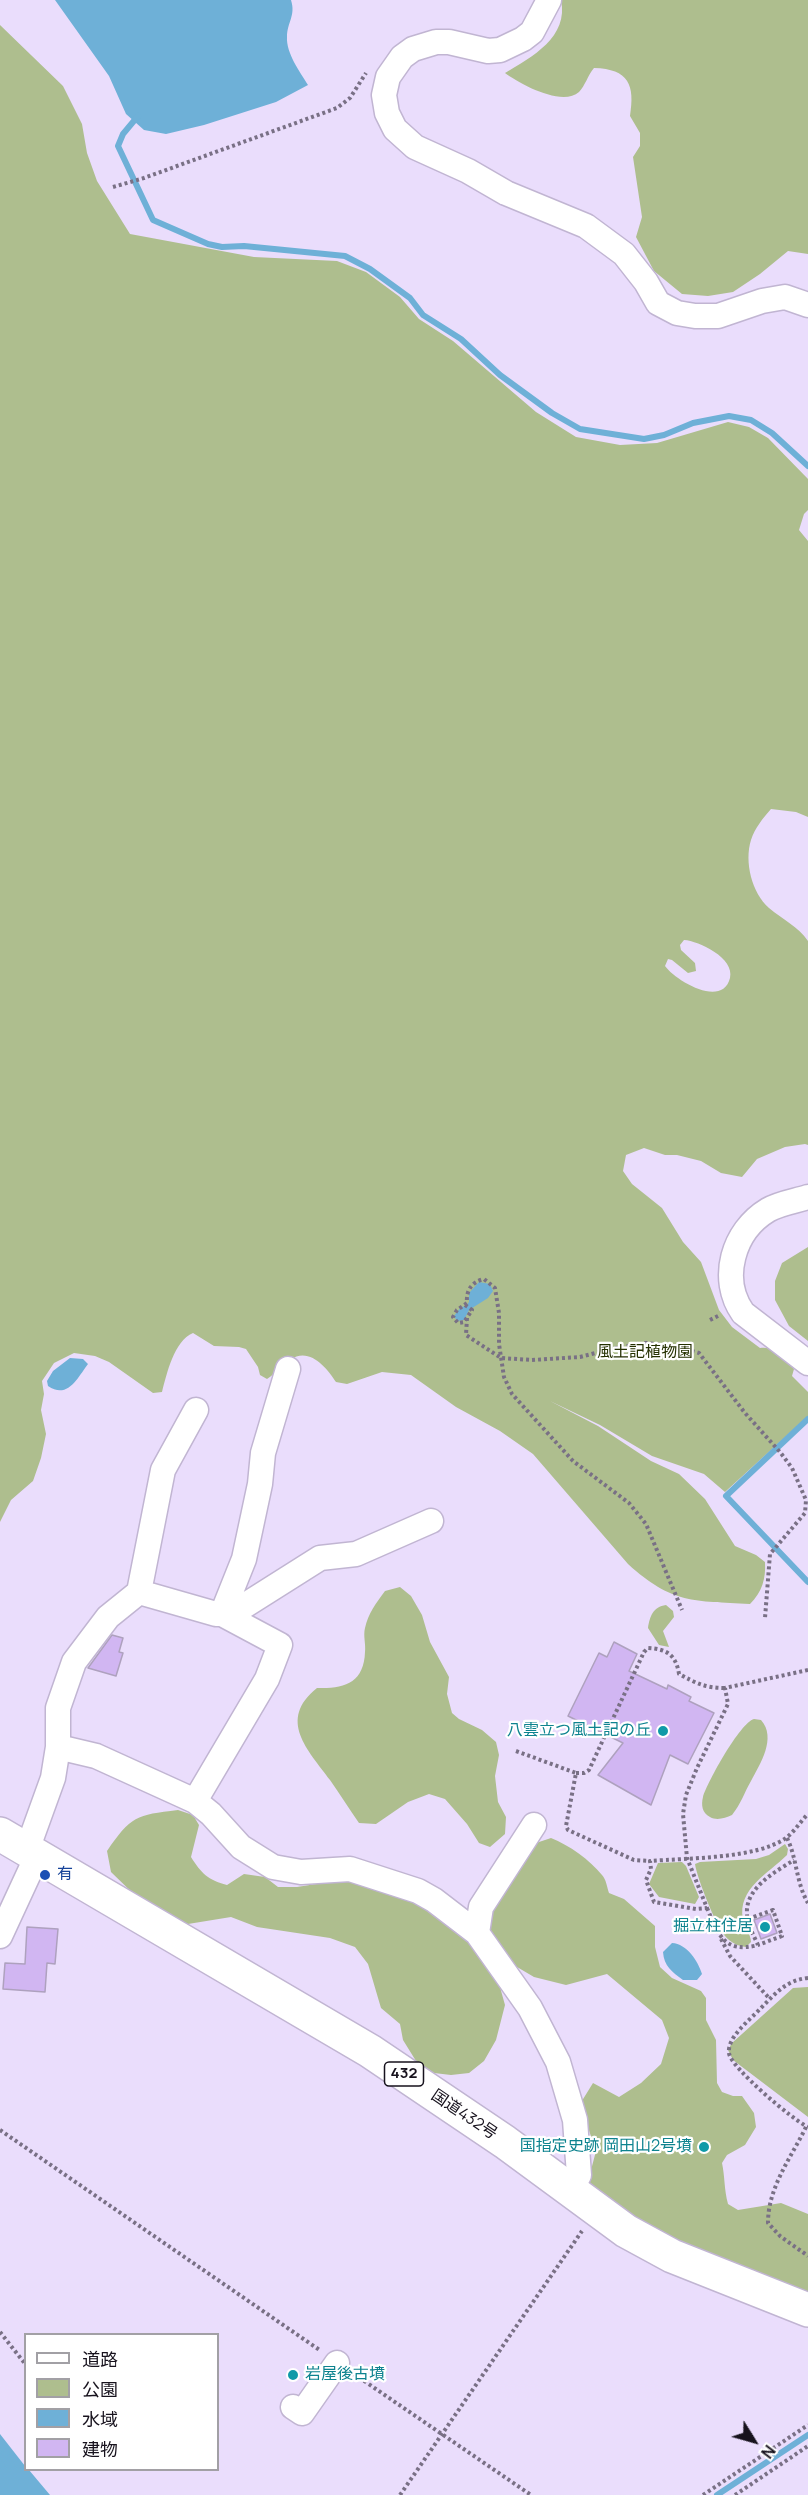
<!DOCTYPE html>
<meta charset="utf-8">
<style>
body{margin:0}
#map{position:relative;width:808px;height:2495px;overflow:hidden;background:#eaddfc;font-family:Manrope,"Noto Sans JP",sans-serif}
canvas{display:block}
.legend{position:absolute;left:24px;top:2333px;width:195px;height:138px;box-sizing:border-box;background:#fff;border:2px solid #a2a0a5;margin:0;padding:8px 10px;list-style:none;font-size:18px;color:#17121d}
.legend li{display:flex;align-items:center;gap:12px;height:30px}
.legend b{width:30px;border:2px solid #a2a0a5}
.north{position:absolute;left:724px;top:2411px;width:60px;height:60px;-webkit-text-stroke:4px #fff;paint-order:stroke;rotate:127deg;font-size:16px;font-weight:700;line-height:24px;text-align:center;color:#17121d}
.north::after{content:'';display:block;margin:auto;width:21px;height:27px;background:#17121d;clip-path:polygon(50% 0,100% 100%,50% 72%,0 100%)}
</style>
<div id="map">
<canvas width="808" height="2495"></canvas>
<ul class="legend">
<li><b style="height:8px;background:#fff"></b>道路</li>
<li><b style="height:16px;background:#aebe8e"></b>公園</li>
<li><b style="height:16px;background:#6eb0d7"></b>水域</li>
<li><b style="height:16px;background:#d1b6f2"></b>建物</li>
</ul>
<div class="north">N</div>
</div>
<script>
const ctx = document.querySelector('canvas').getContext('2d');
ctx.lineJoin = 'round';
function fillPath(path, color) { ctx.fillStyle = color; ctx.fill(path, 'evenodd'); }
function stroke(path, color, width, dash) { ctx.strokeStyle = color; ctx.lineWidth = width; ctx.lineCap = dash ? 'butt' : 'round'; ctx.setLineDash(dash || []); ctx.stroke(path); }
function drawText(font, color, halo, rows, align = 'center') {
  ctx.font = font + ' Manrope,"Noto Sans JP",sans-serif'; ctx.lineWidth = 4.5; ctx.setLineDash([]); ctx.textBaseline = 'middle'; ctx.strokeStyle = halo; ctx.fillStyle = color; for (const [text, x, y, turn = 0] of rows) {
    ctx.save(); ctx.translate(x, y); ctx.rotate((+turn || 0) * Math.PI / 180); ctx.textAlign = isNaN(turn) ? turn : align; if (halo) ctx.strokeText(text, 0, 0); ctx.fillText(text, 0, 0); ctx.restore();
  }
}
fillPath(new Path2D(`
 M561 0H808V254L788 251 760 274 733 292 708 296 682 294 654 271 636 237 642 217 633 157 640 146V133L630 116C635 85 629 69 594 68 588 75 585 86 579 92 562 107 520 84 505 73 532 57 569 37 561 0Z
 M0 25 63 86 82 124 87 153 97 181 130 234 254 257 337 261 366 272 400 297 419 319 453 341 536 412 576 437 620 445 657 443 728 422 749 427 768 438 808 479V510L804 514 799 530 808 541V817L796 812 771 809C763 818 755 828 751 840 744 862 752 893 769 908 783 920 798 926 808 941V1145L805 1144 785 1147 757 1159 742 1177 721 1173 701 1161 677 1155H665L644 1148 626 1155 623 1171 632 1184 662 1208 683 1242 701 1262 719 1310 732 1327 760 1348C776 1346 784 1357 794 1369L792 1376 808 1392V1416L725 1492 704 1474 652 1456 600 1425 550 1401 598 1426 651 1461 679 1474 705 1499 735 1546 756 1555 765 1562C766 1579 762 1592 750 1604 694 1601 672 1604 628 1564L533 1454 500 1431 456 1407 411 1375 382 1372 347 1384 336 1382C327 1368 309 1346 290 1360 282 1366 276 1373 267 1379L260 1375 258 1367 246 1349 239 1347 214 1346 193 1333C174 1341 167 1373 162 1392L153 1393 109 1362 95 1356 74 1353 54 1363 42 1381 44 1394 41 1410 46 1434 41 1458 33 1481 11 1500 0 1522ZM684 940C699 941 735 958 730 978 722 1009 675 980 665 966L668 959 672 960 688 973 696 971 695 963 681 950 680 945Z
 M808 1247V1341L789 1326 775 1300V1281L782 1263Z
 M400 1587 411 1596 422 1615 430 1642 449 1677 447 1694 452 1713 459 1719 482 1730 496 1742 499 1755 495 1776 498 1802 506 1817 505 1834 490 1847 479 1843 467 1824 445 1799 429 1794 408 1802 376 1824 359 1823C349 1809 340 1794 330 1780 308 1750 277 1720 317 1688 344 1689 364 1683 365 1652 366 1644 363 1636 365 1628 368 1614 376 1603 385 1591Z
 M666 1605 673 1611 674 1617 663 1631 669 1647 659 1645 648 1628C650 1616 653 1607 666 1605Z
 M754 1719 761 1720C777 1738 760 1764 751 1781 744 1793 741 1804 732 1815 725 1818 717 1821 710 1817 702 1813 701 1805 703 1797 708 1781 740 1723 754 1719Z
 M178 1810 193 1815 199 1825 191 1857C201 1873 208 1880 227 1885L244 1874 265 1877 278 1887H297L354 1878 383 1886 399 1898 426 1903 478 1949 498 1980 505 2005 496 2040 484 2061 469 2073 451 2075 434 2073 416 2061 403 2040 400 2024 381 2008 368 1964 355 1947 330 1938 257 1927 231 1917 188 1924 169 1918 144 1904 111 1872 107 1851C131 1816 136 1815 178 1810Z
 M551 1838C569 1845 590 1860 602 1875 606 1879 607 1887 609 1893L624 1899 655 1926V1947L660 1967 672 1978 701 1991 706 1998V2020L716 2040 717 2083 722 2092 733 2096H742L754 2113 756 2127 745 2145 727 2155 722 2163C725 2177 724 2189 728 2204L738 2210 781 2203 808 2214V2298L699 2260 586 2189 596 2151 580 2104 593 2083 619 2097 641 2083 661 2064 669 2038 662 2020 607 1974 566 1985 534 1977 500 1957 484 1929 490 1908 536 1843Z
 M785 1844 788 1849 787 1855C769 1873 737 1889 743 1919 744 1927 751 1934 751 1942L746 1947C738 1946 731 1943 725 1936 716 1926 697 1878 695 1864L700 1862 756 1859 769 1855Z
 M682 1862 686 1866 699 1897 695 1904 659 1897 649 1884 658 1863Z
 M808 1987V2117L733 2060 728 2050 732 2043 793 1988Z`), '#aebe8e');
fillPath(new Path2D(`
 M55 0H291C296 16 287 22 287 37 286 53 300 72 308 85L276 102 204 125 166 134 144 130 126 114 109 76Z
 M479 1282 490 1284 493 1291 488 1298 469 1310 464 1320 457 1321 454 1316 461 1307 466 1306 469 1302V1293Z
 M70 1358 83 1359 88 1364C78 1377 68 1400 48 1386L47 1381 53 1371Z
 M672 1943C687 1944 698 1961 702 1974L697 1980H683C672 1972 664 1966 663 1952Z
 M0 2434 25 2466 26 2470H29L50 2495H0Z`), '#6eb0d7');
stroke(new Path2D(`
 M138 116 123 134 118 146 153 220 208 244 222 247 244 246 345 256 370 269 410 298 423 315 461 339 500 375 552 413 580 429 644 439 664 435 693 423 729 416 751 420 772 433 808 466
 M808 1419 726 1496 808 1582
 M717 2495 808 2435`), '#6eb0d7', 6);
const building = new Path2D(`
 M112 1635 123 1638 119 1652 123 1653 116 1676 88 1668Z
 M614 1642 637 1654 629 1671 667 1689 668 1685 691 1697 689 1701 714 1713 688 1764 670 1755 651 1805 598 1775 623 1743 568 1716 599 1653 607 1657Z
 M770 1914 777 1933 761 1939 754 1920Z
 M27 1927 58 1929 55 1964 47 1963 45 1992 3 1989 5 1963 25 1964Z`);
fillPath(building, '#d1b6f2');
stroke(building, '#aea1be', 1.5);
const minor = new Path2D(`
 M549 0 532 32 523 39 500 50 488 51 449 42H436L413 49 402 57 388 77 384 95 387 113 395 129 415 147 468 171 506 193 586 226 624 254 646 282 658 303 677 313 695 316H718L762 301 785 297 808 305
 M808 1197C796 1201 780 1203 768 1210 733 1231 719 1279 743 1313L808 1363
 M139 1592 216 1614 233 1613 320 1558 356 1554 431 1521
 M58 1747 96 1756 195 1801 211 1814 241 1847 273 1867 301 1872 350 1869 418 1891 434 1900 477 1933 530 2008 558 2062 575 2120 579 2175 570 2191
 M195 1801 267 1679 280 1645 222 1614 244 1559 260 1484 263 1453 288 1369
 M27 1850 53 1778 58 1747V1708L74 1662 108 1617 139 1592 163 1470 196 1410
 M477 1933 481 1907 534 1825
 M0 1936 37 1856
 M293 2407 302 2413 337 2363`);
const highway = new Path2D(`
 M0 1834 370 2051 505 2142 626 2231 672 2256 808 2310`);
stroke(minor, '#c1b5d2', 27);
stroke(highway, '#c1b5d2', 36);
stroke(new Path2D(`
 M113 187 144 178 337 108 350 98 366 73
 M465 1305 472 1310 464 1322 458 1323 453 1317 457 1310 467 1303C466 1291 471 1282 484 1279L495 1288 499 1313V1344L504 1377 512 1394 573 1461 629 1503 646 1524 682 1610
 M467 1318 466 1335 501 1358 532 1360 580 1357 611 1349 646 1343 674 1346 699 1353 745 1413 780 1452 792 1468 806 1500 805 1513 770 1554 765 1618
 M710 1320 720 1315
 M808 1670 725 1688 728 1704 697 1768 686 1795 683 1814 687 1858 707 1908 696 1909 654 1902 646 1880 651 1869 650 1861C687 1858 756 1859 786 1838 794 1832 801 1821 808 1814
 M516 1751 576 1773 566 1826 568 1830 634 1860 650 1861
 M576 1773H584L589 1770 644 1652 648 1648C667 1649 676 1655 679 1674 696 1683 705 1688 725 1688
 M787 1838C797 1858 796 1883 808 1903
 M707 1908C718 1934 724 1954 758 1945 754 1936 747 1924 747 1914 745 1888 775 1872 794 1860
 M748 1919 773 1910 782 1936 758 1945
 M721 1939 730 1956 770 1999
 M808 1978C786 1980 775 1994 760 2009 750 2020 727 2037 729 2053 730 2067 794 2121 808 2127
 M806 2127C791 2158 768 2187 768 2223L780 2236 808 2256
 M0 2130 321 2351
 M0 2332 26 2365
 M354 2374 531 2495
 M400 2495 582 2231
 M703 2495 808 2425
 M735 2495 808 2446`), '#797085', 4, [3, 3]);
stroke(minor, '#fff', 24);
stroke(highway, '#fff', 33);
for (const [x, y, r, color] of [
 [663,1731,6,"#0f9aa8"],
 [45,1875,6,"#1a4fb4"],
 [765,1927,6,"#0f9aa8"],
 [704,2147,6,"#0f9aa8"],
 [293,2375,6,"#0f9aa8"]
]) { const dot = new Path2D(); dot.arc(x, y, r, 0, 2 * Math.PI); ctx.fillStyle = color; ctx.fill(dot); stroke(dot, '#fff', 2); }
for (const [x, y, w] of [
 [404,2074,39]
]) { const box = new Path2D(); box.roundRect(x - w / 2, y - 12, w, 24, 4.5); ctx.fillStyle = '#fff'; ctx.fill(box); stroke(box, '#17121d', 1.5); }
drawText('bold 15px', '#17121d', null, [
 ["432",404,2074]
]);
drawText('16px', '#243000', '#fff', [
 ["風土記植物園",645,1353]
]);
drawText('16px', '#0d838f', '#fff', [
 ["八雲立つ風土記の丘",651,1731],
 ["掘立柱住居",753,1927],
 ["国指定史跡 岡田山2号墳",692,2147],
 ["岩屋後古墳",305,2375,"left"]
], 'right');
drawText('16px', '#164399', '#fff', [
 ["有",57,1875]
], 'left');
drawText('16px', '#17121d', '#fff', [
 ["国道432号",464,2115,34]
]);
</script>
